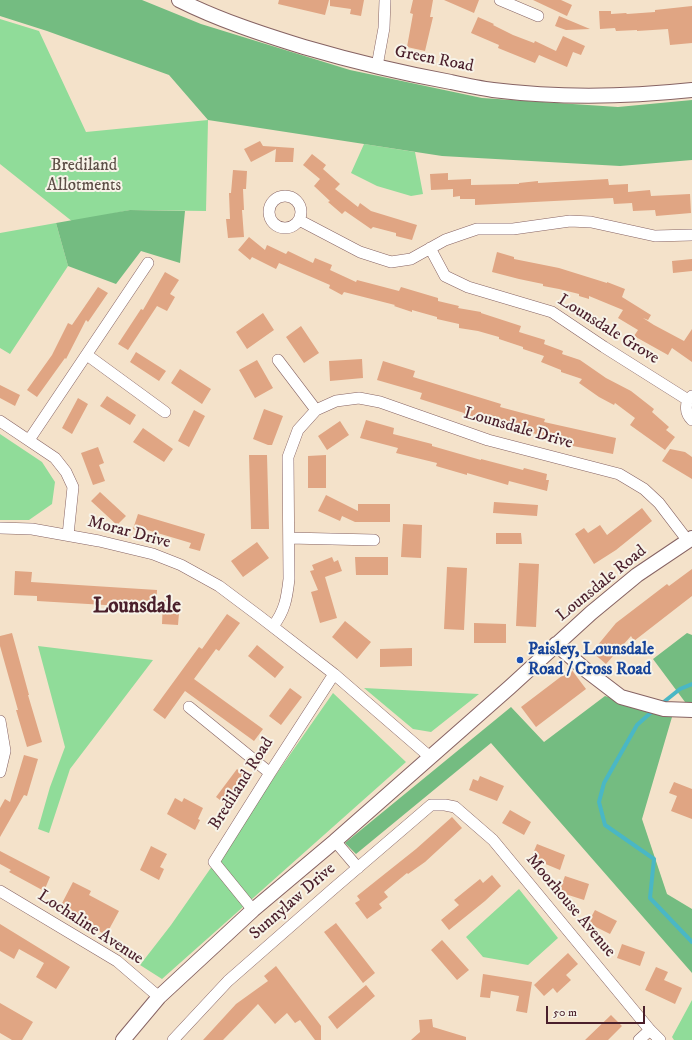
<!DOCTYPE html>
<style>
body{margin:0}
#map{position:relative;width:692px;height:1040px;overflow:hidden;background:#f4e2ca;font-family:"IM FELL DW Pica",serif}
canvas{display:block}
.scale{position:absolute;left:546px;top:1006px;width:99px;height:18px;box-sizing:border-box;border:2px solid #4a1f2b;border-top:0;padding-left:5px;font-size:12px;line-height:14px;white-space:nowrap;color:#4a1f2b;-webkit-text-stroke:3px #f7f3e8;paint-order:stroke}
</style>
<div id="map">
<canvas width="692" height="1040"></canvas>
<div class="scale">50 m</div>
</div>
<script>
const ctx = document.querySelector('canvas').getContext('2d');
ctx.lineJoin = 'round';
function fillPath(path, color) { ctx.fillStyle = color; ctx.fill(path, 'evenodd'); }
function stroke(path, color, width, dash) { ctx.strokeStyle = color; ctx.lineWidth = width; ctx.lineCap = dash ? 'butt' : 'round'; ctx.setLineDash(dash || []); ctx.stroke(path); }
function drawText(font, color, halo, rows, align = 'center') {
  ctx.font = font + ' "IM FELL DW Pica",serif'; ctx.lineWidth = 4; ctx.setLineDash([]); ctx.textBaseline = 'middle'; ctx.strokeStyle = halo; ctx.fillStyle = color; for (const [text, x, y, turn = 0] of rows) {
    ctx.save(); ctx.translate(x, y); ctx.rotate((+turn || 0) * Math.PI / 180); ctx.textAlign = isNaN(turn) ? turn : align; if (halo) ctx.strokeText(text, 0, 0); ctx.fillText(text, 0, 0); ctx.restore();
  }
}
fillPath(new Path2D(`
 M0 19 39 31 86 132 208 120 206 211 130 210 73 222 0 164Z
 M364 144 415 152 423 194 411 196 377 186 351 173Z
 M56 223 68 266 10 354 0 348V233Z
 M0 434 42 462 55 482 52 504 29 520H0Z
 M38 646 153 660 70 769 49 833 38 829 50 787 65 747Z
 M364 688 479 694 431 732 413 729Z
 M333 693 406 762 162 979 140 965 171 925Z
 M519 889 558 938 528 965 483 957 466 937Z
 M692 1000V1040H674L672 1037Z`), '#90dc99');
fillPath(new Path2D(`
 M0 0H142L201 24 350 70 482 98 618 107 692 100V160L620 166 442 156 208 120 169 75 47 31 0 16Z
 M130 210 185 211 180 263 141 251 116 284 68 266 56 223Z
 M687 633 692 635V702H685L653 659Z
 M605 696 672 717 642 819 667 894 692 909V973L491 743 356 854 345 843 511 707 544 742Z`), '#74bc81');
stroke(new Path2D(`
 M660 705 680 689 692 684
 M655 709 637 725 604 783 599 802 605 825 654 859 650 898 692 942`), '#4ab7c5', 4);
fillPath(new Path2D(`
 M279 0H329L325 15 278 4Z
 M330 0H364L361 16 350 14 351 9 330 6Z
 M413 0H433L430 17H433L425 51 407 47 413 14 410 13Z
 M444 0H479L474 13Z
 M533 0H561L572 5 567 16Z
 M692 6V43L670 45 668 29 637 31V30L616 31 615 28 600 29 599 11H611V14L626 13 627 14 655 12V10Z
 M559 16 590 29 566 30 555 26Z
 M478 17 494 24 493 25 513 35 534 43 535 41 556 51 563 36 585 46 581 55 573 52 567 67 539 55 535 63 498 48 499 45 471 33Z
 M260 141 263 146 294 148 293 162H275L276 149 251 162 244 149Z
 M312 154 326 165 323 169 340 184 335 189 358 207 360 203 371 211 417 225 412 240 396 236V233L373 227 371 229 345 211 342 214 328 202 330 201 314 186 320 179 303 165Z
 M233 170 247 171 246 189H243L244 210H242L244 237 228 238 226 219H230L229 193H231Z
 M448 173V180L471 179V185L519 184V183L538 181V183L608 179 609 185 628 184V192L650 190 651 196 690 194 691 213 656 216 655 210 633 211 632 203 614 204 613 198 475 205V199H460V196L453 197V189L431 190 430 174Z
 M249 237 265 250 267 245 286 254 288 251 313 263 315 258 332 265 330 270 356 282 357 280 399 291 401 287 438 298V301L459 306 458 308 481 312V313L521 326 519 332 545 340 544 344 563 351 562 354 580 360 606 378 631 391 654 409 652 412 669 427 666 430 675 437 665 450 630 425 635 418 615 403 614 405 599 397 579 383 582 379 561 372V370L541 362 544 356 523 349V347L499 339V337L478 331 459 328V324L437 319V317L412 310V312L394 306 395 305 344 292 342 295 329 288 330 285 279 263 276 269 252 257 250 260 238 250Z
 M497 252 514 257V259L559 268 607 283V282L625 289 622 297 651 315 648 320 643 318 654 325 684 341 692 329V362L672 348 668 355 634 336 638 330 618 318 623 310 589 296V299L579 296V294L559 289 543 286V284L519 279 492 272Z
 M692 259V271L673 273 672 261Z
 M165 272 179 280 170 294 175 297 167 311 157 306 128 350 118 344 141 309 143 310Z
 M98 287 108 293 88 322 86 320 66 359 65 358 37 397 27 390 52 355 68 323 72 325Z
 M263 313 274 330 247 349 236 332Z
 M301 326 319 353 304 363 286 337Z
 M136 352 166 371 159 381 130 362Z
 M362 359 363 378 330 381 329 361Z
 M257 360 273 388 255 398 239 370Z
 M383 361 415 371 413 377 501 404 500 407 545 419 544 422 616 438 613 454 553 442 554 439 464 414V413L420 399 422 393 377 380Z
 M180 369 211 389 202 404 171 383Z
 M0 385 20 395 15 406 0 398Z
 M107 396 136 415 130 425 100 406Z
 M78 398 88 404 72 434 62 428Z
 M264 409 283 416 272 445H268L253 439Z
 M194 410 205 416 189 447 178 441Z
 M366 420 394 428 393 434 432 444V446L481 460V459L523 470 524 468 547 474 546 480H549L547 491 509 481 508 485 467 473V475L436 466 437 463 396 453 398 448 360 438Z
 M340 421 349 435 327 450 318 436Z
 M143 428 173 449 164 462 133 442Z
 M98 447 104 463 99 465 105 481 93 485 81 453Z
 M670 449 685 452 692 457V479L662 461Z
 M249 455H267L269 529H251Z
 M326 455V488H308V456Z
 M100 492 126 516 117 525 91 501Z
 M326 495 358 511V504H390V522H355L342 516 340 521 318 511Z
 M494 502 538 505 537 516 493 513Z
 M642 508 652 521 616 550 594 564 575 534 584 528 588 533 600 525 607 535Z
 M138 514 205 534 200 551 189 548 191 543 144 529 143 532 133 529Z
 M403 524 422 525 421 558 401 557Z
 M496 533H521L522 544H496Z
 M257 542 269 558 243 577 231 561Z
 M332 557 334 562 338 560 342 571 325 577 337 618 320 623 311 592 318 590 310 571 314 570 312 565Z
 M355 557H388V575H356Z
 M519 563 539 564 536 627 516 626Z
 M447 567 467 568 464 630 444 629Z
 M692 569V596L634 641 631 636 606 664 592 652 616 623 667 584 669 586Z
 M15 571 32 572 31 582 157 590 156 608 37 601V596L14 595Z
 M163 600 180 601 178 625 162 624Z
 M227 614 240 623 219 651 216 649 194 679 263 729 254 741 185 691 165 719 153 710 199 647 202 649Z
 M345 621 371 642 357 659 332 637Z
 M474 623 506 624V643H474Z
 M12 633 29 695H28L42 742 27 747 16 710H18L0 646V636Z
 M257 645 284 667 275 678 248 656Z
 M412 648V666L380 667V649Z
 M571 669 586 689 536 727 521 707Z
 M290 688 302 697 281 725 269 716Z
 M24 755 38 759 27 796 24 795 0 837V808L5 799 10 802Z
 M237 769 249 778 228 806 216 797Z
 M480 776 504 786 497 801 469 790 473 779 478 781Z
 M674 782 692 789V819L671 811 677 796 669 793Z
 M175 798 182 802 184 798 203 808 198 819 200 820 195 830 167 814Z
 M510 810 531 822 524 835 502 823Z
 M452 817 462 828 425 862 408 874 407 873 384 892 388 897 379 904 382 908 367 919 355 903 360 900 357 896 416 849Z
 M537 844 565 855 560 870 531 858Z
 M151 846 167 854 160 867 164 869 159 880 140 870Z
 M0 851 50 877 44 891 9 872 11 870 0 864Z
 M492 875 501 886 485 901 449 930 441 920 459 905 454 900 480 879 483 883Z
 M565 876 589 884 584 900 559 892Z
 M73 882 91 891 89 895 119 911 106 935 59 909Z
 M595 910 617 921 610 934 588 923Z
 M336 923 375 973 363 983 324 932Z
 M0 924 70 967 56 989 36 977 44 963 19 949 14 959 0 951Z
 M442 940 469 970 457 980 431 950Z
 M622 944 645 952 640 966 617 958Z
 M568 953 578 964 566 975 571 980 557 993 553 988 544 996 534 985Z
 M276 966 321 1026V1040H315L300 1020 295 1023 287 1013 275 1024 258 1004 223 1040H203L236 1004 268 981 264 976Z
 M656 967 668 972 664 980 682 988 675 1004 645 990Z
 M483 974 532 982 527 1013 516 1011 519 996 491 991 490 998 480 997Z
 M366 985 375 996 337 1029 328 1017Z
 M0 1003 33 1022 22 1040H12L0 1033Z
 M611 1015 622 1026 608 1040H585Z
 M432 1019 433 1027 466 1037V1040H411L420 1032 419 1020Z`), '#e0a583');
const minor = new Path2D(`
 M500 0 538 16
 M377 66 384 28 385 0
 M269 212a16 16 0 1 1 32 0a16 16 0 1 1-32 0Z
 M299 220 360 252 391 262 411 259 445 240 477 229H513L570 221 591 222 655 236 692 235
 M430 248 445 276 468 287 552 312 604 347 688 400
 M87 355 165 412
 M278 360 316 410
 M692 396C684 403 685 413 692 420
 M0 421 55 458 66 472 73 487 68 535
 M29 440 148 263
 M0 528 32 529 99 541 153 554 181 565 219 586 259 616 334 674 430 757
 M289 538 374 540
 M273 626C285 611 287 597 289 579L288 457 298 430 316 410 336 401 359 398 380 402 488 440 619 474 644 489 659 503 688 541
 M189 707 270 773
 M0 721 5 751 0 772
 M335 841 358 868
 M0 891 117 961 159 997
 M253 910 214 862 270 773 334 674
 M173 1040 228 981 333 889 431 805H445L455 807 493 840 650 1030 660 1040
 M639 1040 650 1030`);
const tertiary = new Path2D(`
 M179 0C219 20 262 34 304 47 352 61 401 73 451 82 465 85 479 88 493 90 558 98 626 97 692 90
 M556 644 587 671 621 697 664 709 692 710
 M123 1040 159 997 253 910 335 841 510 687 591 613 637 575 692 538`);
stroke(minor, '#866363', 12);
stroke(tertiary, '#866363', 16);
stroke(minor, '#fff', 11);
stroke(tertiary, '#fff', 14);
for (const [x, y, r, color] of [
 [520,660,4,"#1a4fb4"]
]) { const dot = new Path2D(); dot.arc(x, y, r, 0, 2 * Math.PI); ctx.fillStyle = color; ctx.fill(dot); stroke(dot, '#f7f3e8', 1.5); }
drawText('17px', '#4a1f2b', '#f7f3e8', [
 ["Green Road",434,60,11],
 ["Lounsdale Grove",608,330,32],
 ["Lounsdale Drive",518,429,16],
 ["Morar Drive",129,533,15],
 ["Lounsdale Road",602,584,-39],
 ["Brediland Road",242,784,-58],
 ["Sunnylaw Drive",293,902,-41],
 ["Moorhouse Avenue",570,906,50],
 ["Lochaline Avenue",90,928,33]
]);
drawText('17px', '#5c4e46', '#f7f3e8', [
 ["Brediland",84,166],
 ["Allotments",84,186]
]);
drawText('bold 17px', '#164399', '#f7f3e8', [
 ["Paisley, Lounsdale",528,650],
 ["Road / Cross Road",528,670]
], 'left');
drawText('bold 21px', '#4a1f2b', '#f7f3e8', [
 ["Lounsdale",137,608]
]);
</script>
